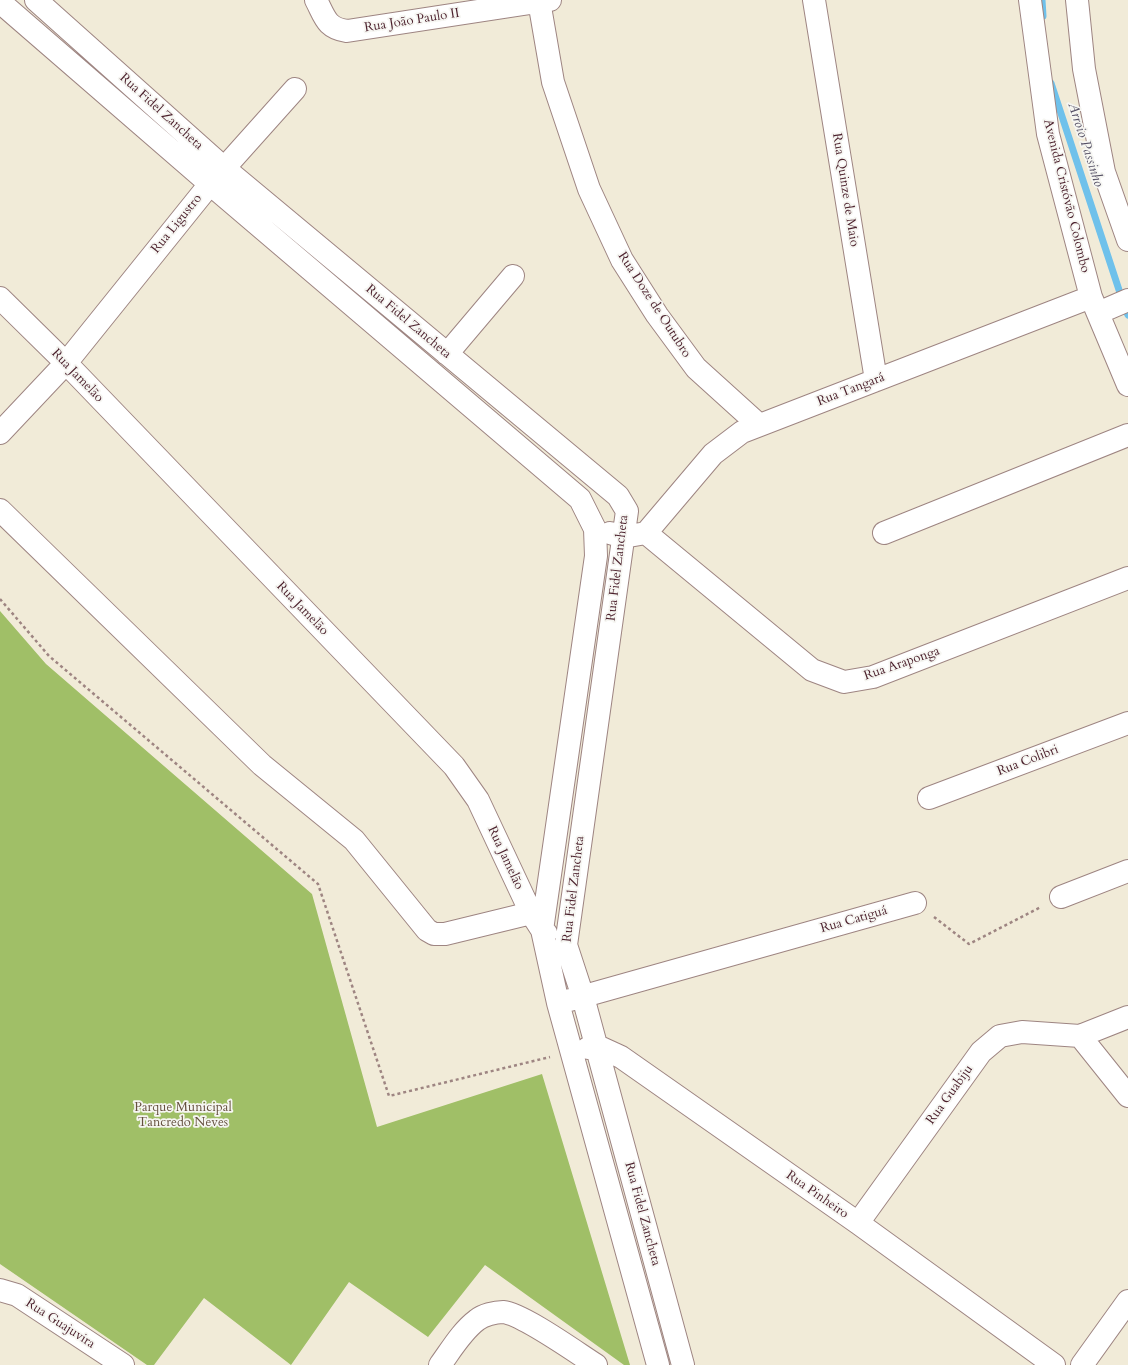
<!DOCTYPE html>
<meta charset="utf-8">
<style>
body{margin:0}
canvas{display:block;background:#f1ebd8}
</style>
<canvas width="1128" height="1365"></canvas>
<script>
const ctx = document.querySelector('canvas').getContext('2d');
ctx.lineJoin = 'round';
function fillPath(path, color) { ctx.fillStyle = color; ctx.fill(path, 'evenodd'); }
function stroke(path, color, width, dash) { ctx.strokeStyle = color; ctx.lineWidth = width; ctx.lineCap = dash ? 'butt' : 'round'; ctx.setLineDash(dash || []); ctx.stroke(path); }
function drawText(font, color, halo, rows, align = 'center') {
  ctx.font = font + ' Cardo,serif'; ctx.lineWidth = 3.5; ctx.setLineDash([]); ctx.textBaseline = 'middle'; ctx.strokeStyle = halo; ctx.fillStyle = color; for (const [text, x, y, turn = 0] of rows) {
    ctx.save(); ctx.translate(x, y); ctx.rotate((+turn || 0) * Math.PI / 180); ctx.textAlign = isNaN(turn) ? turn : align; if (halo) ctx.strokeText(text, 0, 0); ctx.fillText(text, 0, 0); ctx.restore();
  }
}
fillPath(new Path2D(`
 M0 611 46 664 312 894 377 1127 542 1074 630 1365H624L485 1265 428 1337 349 1282 291 1365 204 1298 154 1365H147L0 1264Z`), '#a0bf67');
stroke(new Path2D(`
 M1042 0 1043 16
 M1051 83 1121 296
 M1127 313 1128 315`), '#6fc1eb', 7);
const minor = new Path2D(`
 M36 0 224 168 618 496 627 511 566 945 583 997 683 1365
 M316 0C325 17 326 28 347 31L550 0
 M814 0 876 380
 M1030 0 1048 134 1091 297 1128 385
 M1077 0 1084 69 1104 172 1128 240
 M539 1 553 82 589 189 622 260 657 315 696 368 759 425
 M0 2 210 184 580 499 595 529 596 556 542 930 558 1003 658 1365
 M0 298 66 363 454 766 478 800 531 913 542 930 546 933
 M1098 313 1128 300
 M447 354 513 276
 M0 433 66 363 210 184 295 89
 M0 510 262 765 354 840 427 930 434 934H445L531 913
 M610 533 623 537 646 533 812 670 844 682 873 677 1128 578
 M646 533 713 454 742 432 1091 297
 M884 533 1128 435
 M929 798 1128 723
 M1061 897 1128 871
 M570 1000 915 903
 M1080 1036 1128 1096
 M588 1048 597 1046 621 1057 858 1223 1054 1365
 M858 1223 981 1052 1000 1036 1022 1032 1080 1036 1128 1017
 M0 1290 17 1295 123 1365
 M440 1365C451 1350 462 1331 477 1320 483 1315 495 1312 503 1312 523 1314 577 1353 596 1365
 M1082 1365 1128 1301`);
stroke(minor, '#9e8582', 24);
stroke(new Path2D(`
 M0 599 49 656 318 884 389 1096 550 1057
 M934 917 969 944 1041 907`), '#9e8582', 2.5, [3, 3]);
stroke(minor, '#fff', 22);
drawText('13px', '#4a1f2b', '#f6f6f2', [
 ["Rua João Paulo II",412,21,-9],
 ["Rua Fidel Zancheta",161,112,42],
 ["Rua Quinze de Maio",845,190,81],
 ["Avenida Cristóvão Colombo",1066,196,76],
 ["Rua Ligustro",177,224,-51],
 ["Rua Doze de Outubro",654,305,57],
 ["Rua Fidel Zancheta",408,322,40],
 ["Rua Jamelão",77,376,46],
 ["Rua Tangará",851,390,-21],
 ["Rua Fidel Zancheta",618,568,-83],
 ["Rua Jamelão",302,609,46],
 ["Rua Araponga",902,664,-19],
 ["Rua Colibri",1028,761,-21],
 ["Rua Jamelão",505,858,65],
 ["Rua Fidel Zancheta",574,889,-83],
 ["Rua Catiguá",854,920,-16],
 ["Rua Guabiju",950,1095,-54],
 ["Rua Pinheiro",817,1195,35],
 ["Rua Fidel Zancheta",642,1214,75],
 ["Rua Guajuvira",60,1324,33]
]);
drawText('13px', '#644f3d', '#f6f6f2', [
 ["Parque Municipal",183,1108],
 ["Tancredo Neves",183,1123]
]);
drawText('italic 14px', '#555065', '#f6f6f2', [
 ["Arroio Passinho",1085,145,72]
]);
</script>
